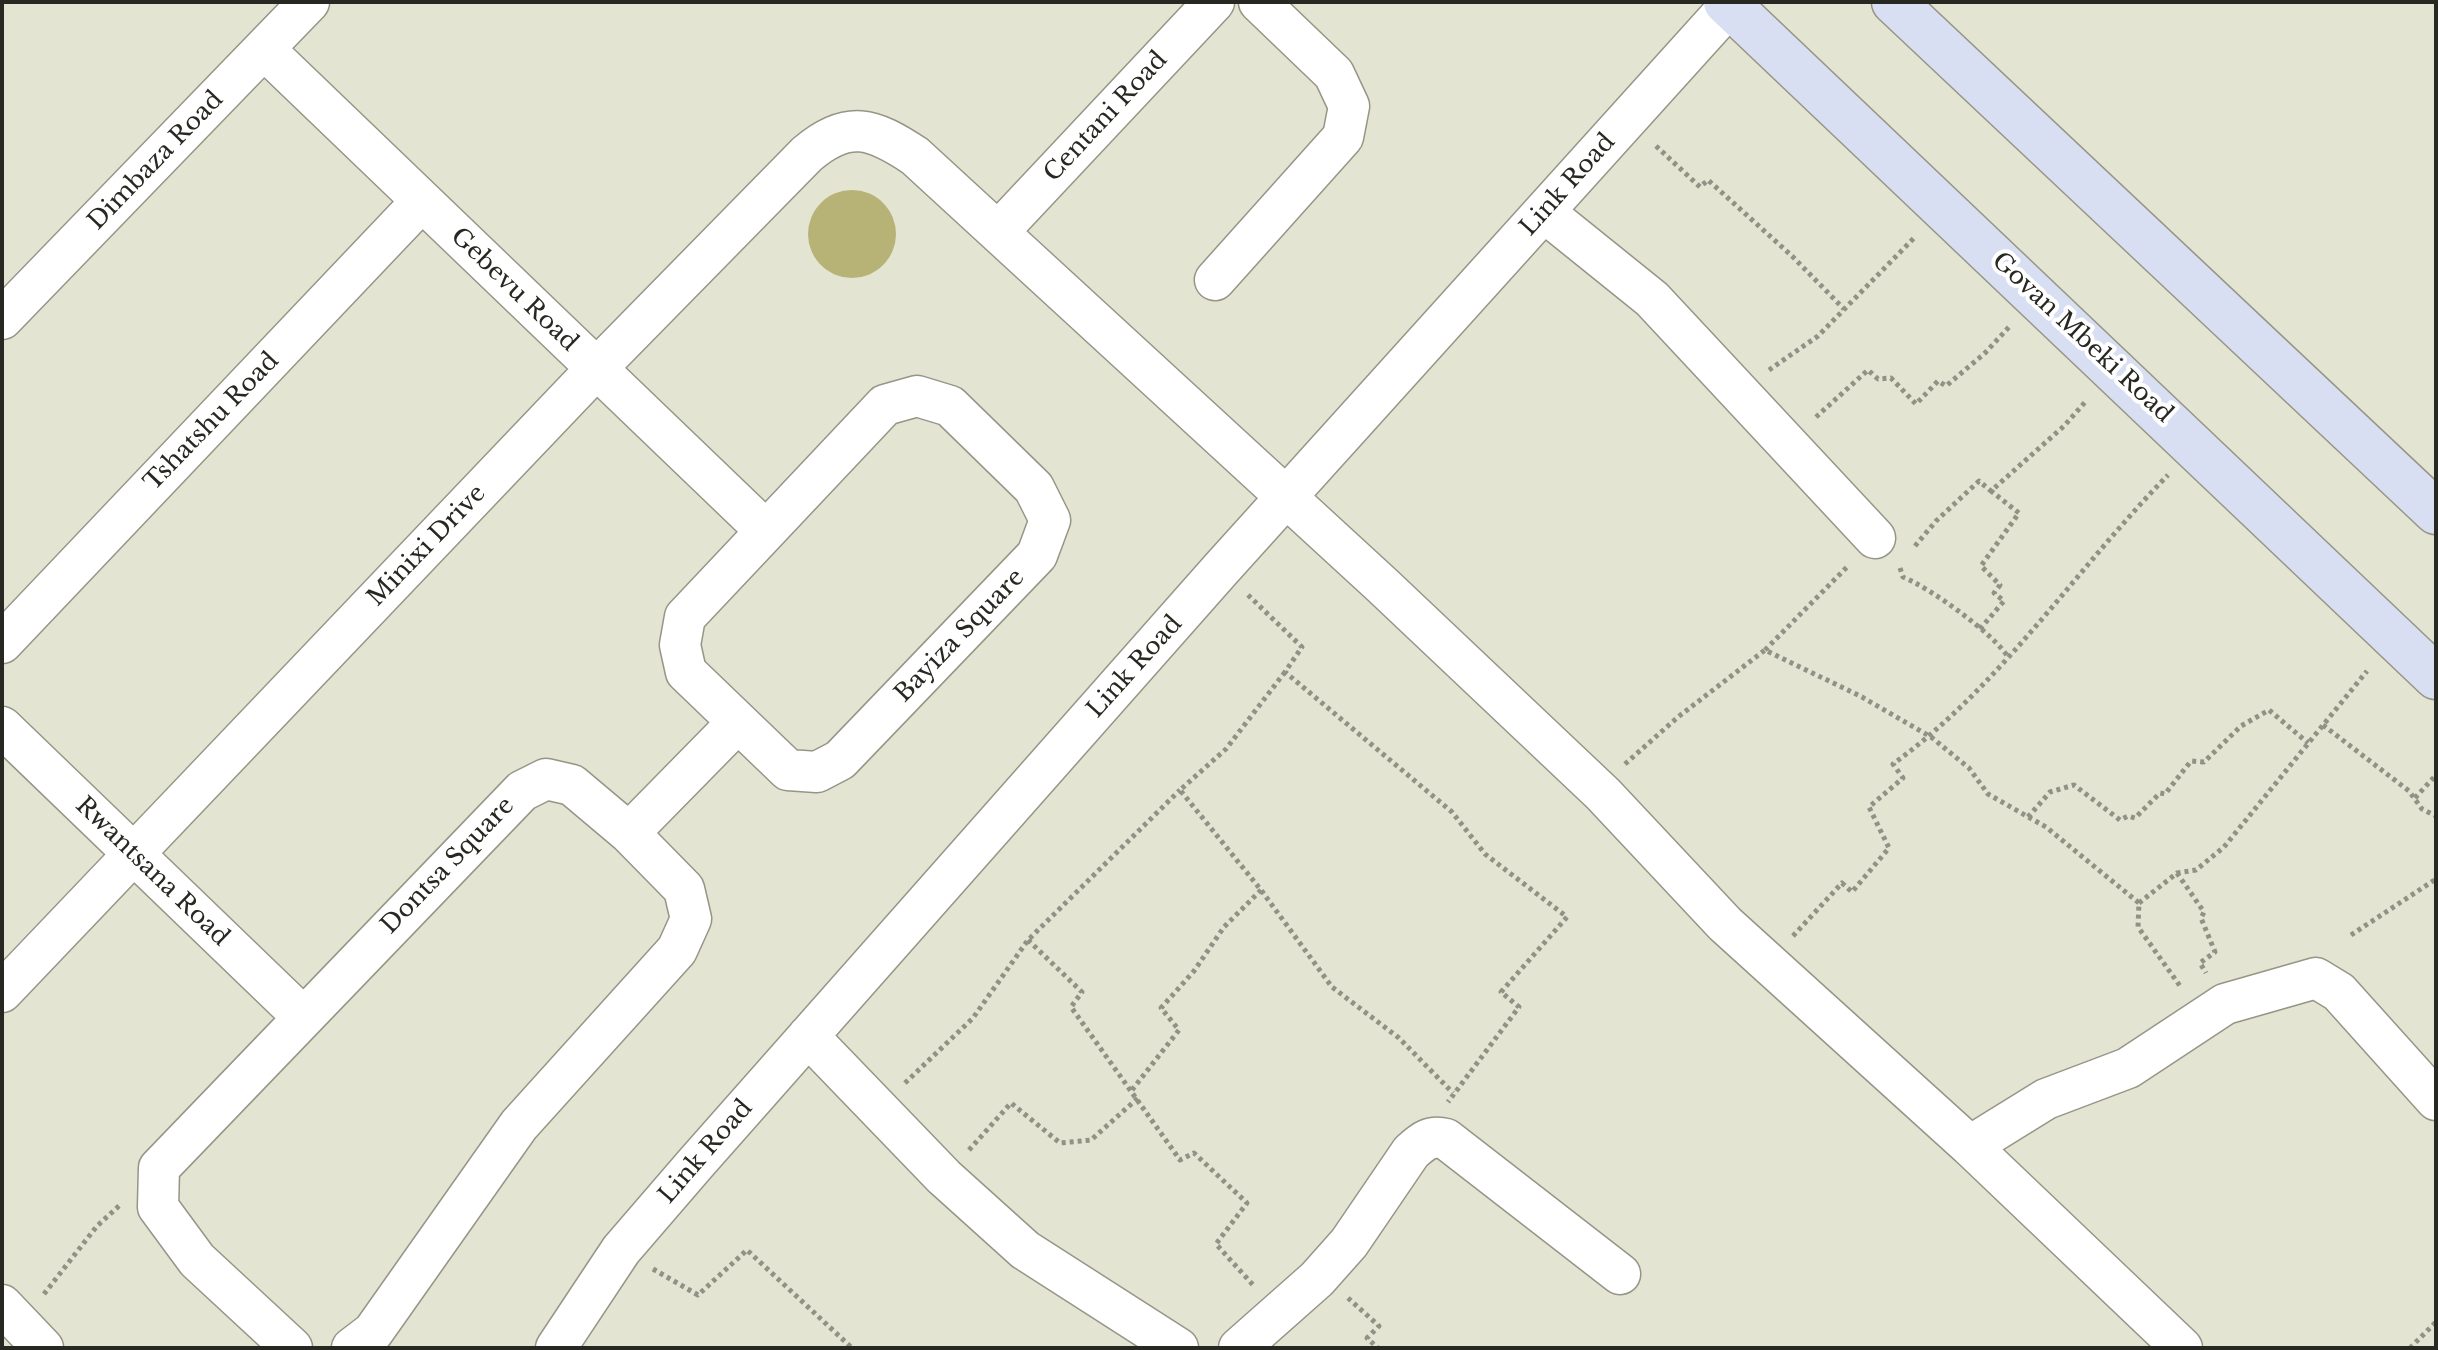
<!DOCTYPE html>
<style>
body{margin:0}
#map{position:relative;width:2438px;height:1350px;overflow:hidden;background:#e4e4d3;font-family:"Libre Baskerville",serif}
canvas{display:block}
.frame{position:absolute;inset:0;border:4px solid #282822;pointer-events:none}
</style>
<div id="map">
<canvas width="2438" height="1350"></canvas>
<div class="frame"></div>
</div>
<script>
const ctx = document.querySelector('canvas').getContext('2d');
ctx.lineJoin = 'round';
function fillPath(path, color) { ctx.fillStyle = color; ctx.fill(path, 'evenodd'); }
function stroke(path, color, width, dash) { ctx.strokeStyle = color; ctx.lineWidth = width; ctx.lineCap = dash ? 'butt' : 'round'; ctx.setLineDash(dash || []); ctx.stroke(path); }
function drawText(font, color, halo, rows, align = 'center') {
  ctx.font = font + ' "Libre Baskerville",serif'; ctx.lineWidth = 8; ctx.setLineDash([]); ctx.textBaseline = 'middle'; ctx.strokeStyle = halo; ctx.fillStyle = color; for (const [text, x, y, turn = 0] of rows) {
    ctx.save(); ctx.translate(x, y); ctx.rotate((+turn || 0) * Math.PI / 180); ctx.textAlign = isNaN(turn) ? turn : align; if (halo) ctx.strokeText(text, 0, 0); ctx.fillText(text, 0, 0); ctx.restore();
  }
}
fillPath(new Path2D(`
 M808 234a44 44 0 1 1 88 0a44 44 0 1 1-88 0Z`), '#b7b376');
const street = new Path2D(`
 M264 49 765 530
 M1544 212 1652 299 1875 538
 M998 232 1214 2
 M1215 280 1343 137 1349 106 1334 74 1259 2
 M2 319 309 2
 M917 396 950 406 1034 488 1050 520 1037 555 840 760 817 772 788 770 686 672 680 645 685 617 885 405Z
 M2 643 421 202
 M2 727 302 1016
 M629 833 737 723
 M2 992 596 369 807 154C848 119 873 128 915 156L1382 585 1603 794 1725 924 1970 1146 2046 1099 2128 1068 2225 1004 2316 978 2339 992 2436 1100
 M808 1036 944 1177 1025 1250 1178 1348
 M1970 1146 2182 1348
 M2 1305 43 1348
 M292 1348 197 1260 158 1207 159 1168 522 791 546 779 572 785 629 833 684 889 691 919 677 950 519 1125 373 1332 352 1348
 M556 1348 621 1250 696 1163 1221 569 1733 2
 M1239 1348 1317 1279 1349 1243 1411 1152C1423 1141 1430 1135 1446 1139L1620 1274`);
const secondary = new Path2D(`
 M1726 2 2436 677
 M1894 2 2436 512`);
stroke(street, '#969586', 43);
stroke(secondary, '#969586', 47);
stroke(new Path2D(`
 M1656 146 1700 187 1708 180 1792 256 1844 309
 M1769 370 1818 336 1914 238
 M1816 417 1868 370 1878 379 1891 378 1916 404 1938 381 1946 386 1985 353 2009 327
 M1915 546 1936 521 1979 481 1991 491 2064 426 2086 401
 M1900 568 1903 577C1930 588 1993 633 2008 657
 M1248 595 1302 647 1285 672 1452 812 1485 854 1567 917 1501 992 1519 1007 1448 1102
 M1980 629 2004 601 1994 593 2000 585 1981 566 2019 513 1991 491
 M1765 650 1848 566
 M1285 672 1226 749 1180 790 1261 890 1332 987 1399 1038 1453 1093
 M2323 725 2409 791 2422 809 2436 816
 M1625 764 1678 717 1765 650 1862 697 1931 737 1969 768 1988 794 2046 827 2139 903 2138 927 2180 986
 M2415 798 2436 775
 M2028 817 2050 792 2074 785 2120 820 2128 816 2135 818 2160 793 2165 794 2191 761 2204 762 2241 726 2269 710 2308 743
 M2177 873 2204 912 2201 918 2215 952 2200 963 2206 973
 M2139 903 2177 873 2196 870 2224 847 2367 671
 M2351 935 2436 879
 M1793 936 1842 883 1852 892 1889 848 1869 807 1903 778 1893 764C2001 686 2075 570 2168 475
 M1028 940 1082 992 1071 1007 1180 1160 1194 1153 1247 1203 1216 1244 1254 1286
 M905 1083 973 1018 1028 940 1180 790
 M1132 1090 1179 1030 1161 1008 1194 971 1224 927 1261 890
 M969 1150 1011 1103 1060 1143 1091 1140 1138 1098
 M653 1269 698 1295 747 1250 852 1348
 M44 1294 97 1226 120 1205
 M1348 1298 1379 1326 1367 1338 1378 1348
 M2410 1348 2436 1322`), '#919185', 5, [4, 4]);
stroke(street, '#fff', 40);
stroke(secondary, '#d9dff2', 44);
drawText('24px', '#282822', '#fff', [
 ["Centani Road",1106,117,-47],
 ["Dimbaza Road",156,161,-46],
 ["Link Road",1568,185,-48],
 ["Gebevu Road",514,290,44],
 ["Govan Mbeki Road",2082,338,43],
 ["Tshatshu Road",212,422,-46],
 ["Minixi Drive",427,546,-46],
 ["Bayiza Square",960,636,-46],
 ["Link Road",1135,667,-48],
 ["Dontsa Square",448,866,-46],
 ["Rwantsana Road",152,872,44],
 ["Link Road",706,1152,-49]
]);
</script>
